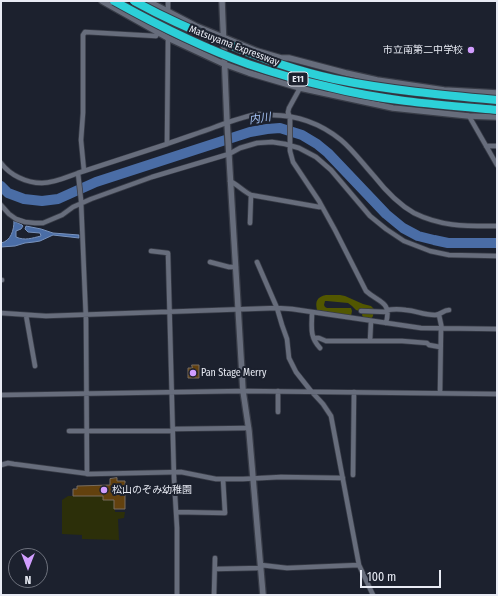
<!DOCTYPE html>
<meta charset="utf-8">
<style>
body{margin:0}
#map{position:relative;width:498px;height:596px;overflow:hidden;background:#1c212e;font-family:"Fira Sans Condensed",sans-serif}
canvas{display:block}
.frame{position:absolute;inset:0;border:2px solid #e8ebf4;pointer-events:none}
.north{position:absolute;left:8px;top:548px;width:40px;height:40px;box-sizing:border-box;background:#1c212e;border:1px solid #6e727d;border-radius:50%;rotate:180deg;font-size:11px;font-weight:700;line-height:16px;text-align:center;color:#e8ebf4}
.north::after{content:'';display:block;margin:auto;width:14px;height:18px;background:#d19dfe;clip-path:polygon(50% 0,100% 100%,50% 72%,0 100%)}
.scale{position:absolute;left:360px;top:570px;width:81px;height:18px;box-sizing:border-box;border:2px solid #e8ebf4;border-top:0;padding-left:5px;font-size:12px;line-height:14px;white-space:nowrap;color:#e8ebf4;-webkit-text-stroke:3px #1c212e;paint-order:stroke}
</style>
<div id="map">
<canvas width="498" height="596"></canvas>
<div class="frame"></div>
<div class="north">N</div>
<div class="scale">100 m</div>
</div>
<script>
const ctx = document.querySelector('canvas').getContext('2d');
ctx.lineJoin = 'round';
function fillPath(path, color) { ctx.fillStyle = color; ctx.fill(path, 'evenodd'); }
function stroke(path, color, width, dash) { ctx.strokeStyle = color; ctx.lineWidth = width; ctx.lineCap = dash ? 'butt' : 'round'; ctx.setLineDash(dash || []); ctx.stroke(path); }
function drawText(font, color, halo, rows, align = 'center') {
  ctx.font = font + ' "Fira Sans Condensed","Noto Sans JP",sans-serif'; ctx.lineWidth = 4; ctx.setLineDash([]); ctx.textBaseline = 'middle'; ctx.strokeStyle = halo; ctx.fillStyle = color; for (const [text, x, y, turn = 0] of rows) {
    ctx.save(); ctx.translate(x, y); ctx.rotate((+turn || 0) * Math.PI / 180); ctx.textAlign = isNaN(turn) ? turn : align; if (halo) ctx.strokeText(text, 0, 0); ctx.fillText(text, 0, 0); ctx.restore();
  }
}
fillPath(new Path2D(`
 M68 496H103V500H114L115 512H125L124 518 118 519 119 540 82 539V535L62 534V500Z`), '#2c2f09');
fillPath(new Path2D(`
 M326 295H340L345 296 363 304 371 306 374 309 373 316 371 319 363 317 362 315 363 312 356 310 352 306 348 303 327 301H325L324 305 325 307 327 308H351L352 311 351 316 317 310C315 301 317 297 326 295Z`), '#525700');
const water = new Path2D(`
 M14 221 22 225 23 226 21 229 16 231V237C25 241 32 238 41 236L40 233 28 232 25 229 26 226 41 229 53 233 79 235V238L53 235 40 241 34 242 25 243 15 246 1 247V243C11 241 14 230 14 221Z`);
fillPath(water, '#4a6da6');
stroke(water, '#7993bd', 1);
stroke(new Path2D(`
 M1 186 8 193 24 199 42 201 58 199 96 182 250 132 267 129 280 128 302 135 317 144 328 153 386 214 403 228 418 236 434 240 448 243H497`), '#4a6da6', 10);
const building = new Path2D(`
 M192 365H199V378H188V368H192Z
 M117 478V481H125V509H114V500H103V496H73V489H77V486L110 485V479Z`);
fillPath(building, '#63410e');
stroke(building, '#786c5f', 1);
const minor = new Path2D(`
 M168 1V12
 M300 88 289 108 288 112 290 118V151L293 162 319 201 335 230 366 291C379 303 392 301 386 323
 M469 116 497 165
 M167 144C183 138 199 133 215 127 229 122 244 116 259 114 263 114 267 115 271 115 298 115 320 123 341 140 353 150 363 164 374 176 385 190 398 204 414 213 442 227 467 226 497 226
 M486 146H497
 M1 163C10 175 26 183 42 183 54 183 67 177 78 173
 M84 171 81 140 83 113V35L85 32 156 36 158 32
 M230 181C238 185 243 191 251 195L319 207H322
 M1 205 9 214 16 219 25 222 35 223H43L62 215 73 207 91 199 152 177 229 154 240 148 257 143 272 142 285 144 299 148 316 157 331 170 370 216 386 229 404 241 430 251 449 255 497 256
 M250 223 251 195
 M151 251 168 253 174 478 177 528V595
 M210 262 229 267H236
 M257 262 277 308 282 325 287 339 289 358 296 372 311 391 323 404 331 416 359 565 373 595
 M1 280H2
 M387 310C393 309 400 309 406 310 417 311 423 315 435 315 441 315 443 310 449 310
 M361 311 387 312
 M312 312C312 327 309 336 320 348
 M1 313 46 316 277 308 292 309 421 328 497 329
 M26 315 35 366
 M439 315 442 329
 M314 338H319L326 341H402L427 343 429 345 440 347
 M370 341 371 321
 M278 391V412
 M440 393 441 329
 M1 395 243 391 497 394
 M173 429 249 428
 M69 431H173
 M1 465 8 463 14 464 90 474 181 472 216 479H243L281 477 343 478
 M87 474 86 320 81 200 78 173 167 144 168 38
 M353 475 354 392
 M176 512 225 513 223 479
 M261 565 287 568 359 565
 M215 569 261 568
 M214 595 215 558`);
const tertiary = new Path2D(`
 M102 1 168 38 224 64 249 73 300 88 393 108 469 116 497 117
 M148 1 196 26 257 51 281 58H289L346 73 377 80 444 90 497 93
 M222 1C224 41 225 82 227 122 232 212 238 301 243 391L249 431 263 595`);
stroke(minor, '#383c47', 6);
stroke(tertiary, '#383c47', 8);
stroke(minor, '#676d7c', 4.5);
stroke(tertiary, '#676d7c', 5.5);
const motorwayBridge = new Path2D(`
 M114 1C157 25 201 47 248 64 274 73 302 81 329 87 384 101 441 105 497 110
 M134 1C163 17 194 31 225 43 260 58 297 71 334 79 388 90 442 95 497 100`);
stroke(motorwayBridge, '#383c47', 10, []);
stroke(motorwayBridge, '#2cd0d8', 8);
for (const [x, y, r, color] of [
 [471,50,4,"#d19dfe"],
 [193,373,4,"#d19dfe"],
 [104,490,4,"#d19dfe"]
]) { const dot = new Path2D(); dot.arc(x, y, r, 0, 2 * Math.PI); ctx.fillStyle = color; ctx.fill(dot); stroke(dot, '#1c212e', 1.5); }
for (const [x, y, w] of [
 [298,79,20]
]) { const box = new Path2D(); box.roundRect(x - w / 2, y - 7, w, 14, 3); ctx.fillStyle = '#1c212e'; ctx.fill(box); stroke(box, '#e8ebf4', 1); }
drawText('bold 9px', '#e8ebf4', null, [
 ["E11",298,79]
]);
drawText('10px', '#e8ebf4', '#1c212e', [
 ["Matsuyama Expressway",234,46,21]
]);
drawText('10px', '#e8ebf4', '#1c212e', [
 ["市立南第二中学校",463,50,"right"],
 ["Pan Stage Merry",201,373],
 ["松山のぞみ幼稚園",112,490]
], 'left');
drawText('italic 11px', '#a6c4f6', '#1c212e', [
 ["内川",260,119,-9]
]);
</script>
